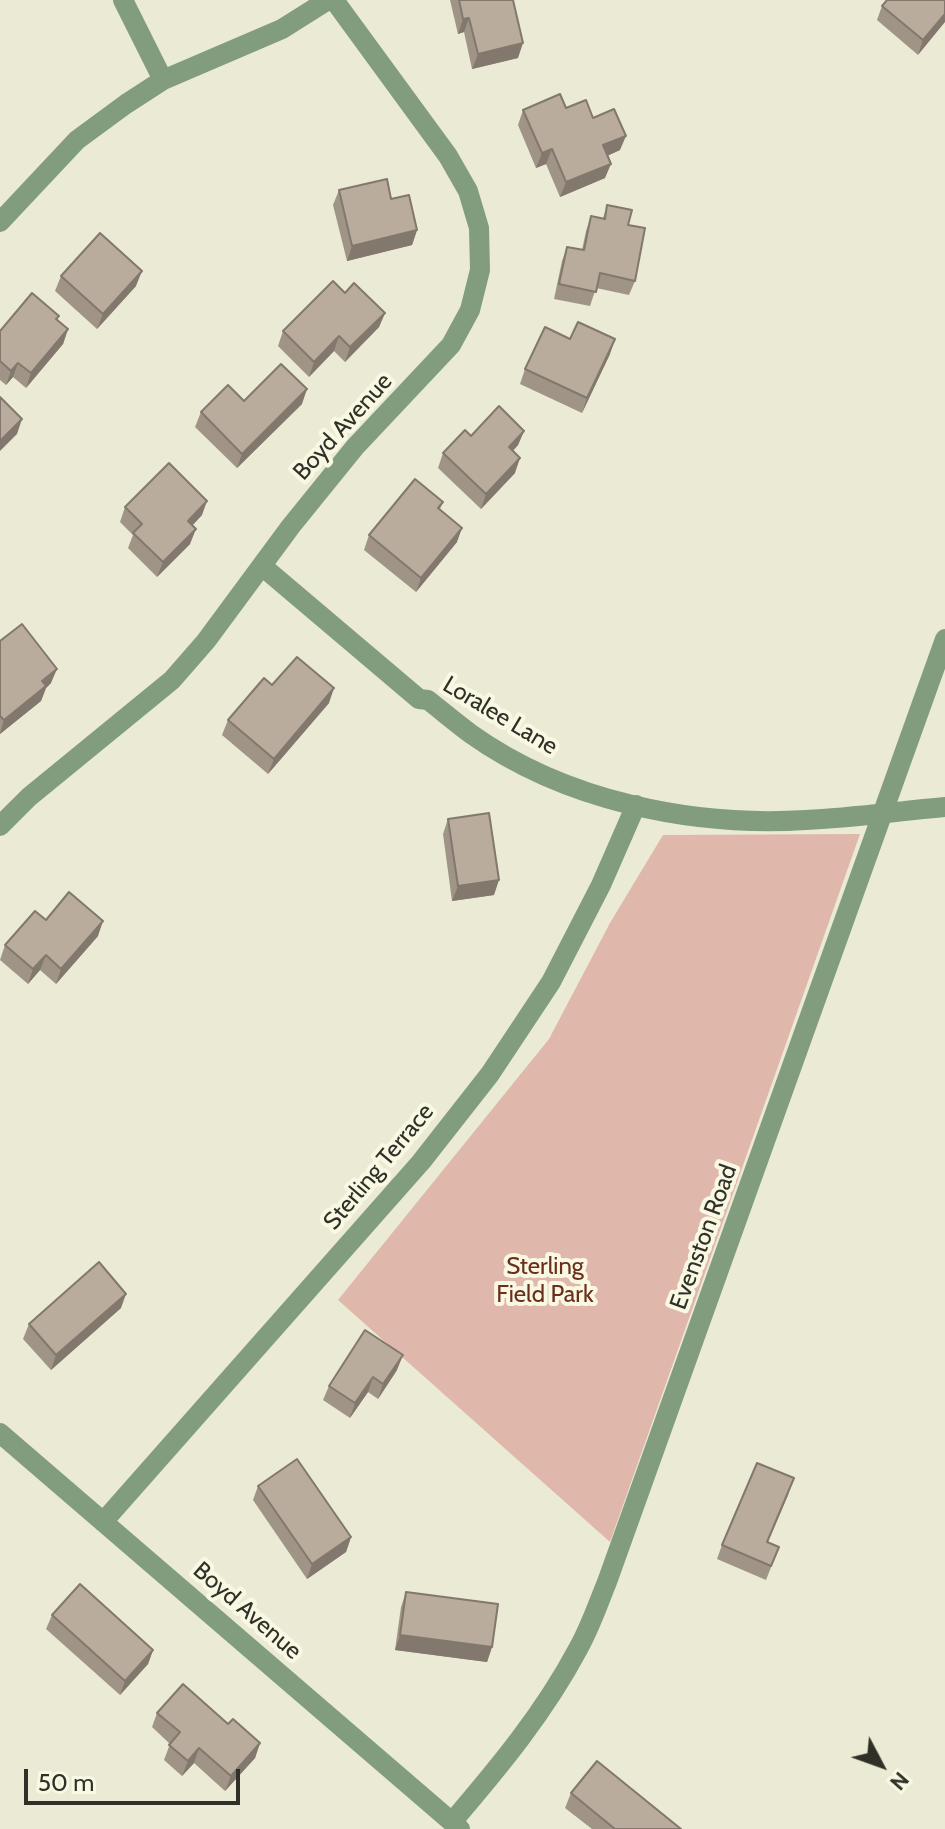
<!DOCTYPE html>
<style>
body{margin:0}
#map{position:relative;width:945px;height:1829px;overflow:hidden;background:#eaead5;font-family:Cabin,sans-serif}
canvas{display:block}
.north{position:absolute;left:841px;top:1725px;width:80px;height:80px;-webkit-text-stroke:6px #f8f8e3;paint-order:stroke;rotate:131deg;font-size:22px;font-weight:700;line-height:32px;text-align:center;color:#303028}
.north::after{content:'';display:block;margin:auto;width:28px;height:36px;background:#303028;clip-path:polygon(50% 0,100% 100%,50% 72%,0 100%)}
.scale{position:absolute;left:24px;top:1769px;width:216px;height:36px;box-sizing:border-box;border:4px solid #303028;border-top:0;padding-left:10px;font-size:24px;line-height:28px;white-space:nowrap;color:#303028;-webkit-text-stroke:6px #f8f8e3;paint-order:stroke}
</style>
<div id="map">
<canvas width="945" height="1829"></canvas>
<div class="north">N</div>
<div class="scale">50 m</div>
</div>
<script>
const ctx = document.querySelector('canvas').getContext('2d');
ctx.lineJoin = 'round';
function fillPath(path, color) { ctx.fillStyle = color; ctx.fill(path, 'evenodd'); }
function stroke(path, color, width, dash) { ctx.strokeStyle = color; ctx.lineWidth = width; ctx.lineCap = dash ? 'butt' : 'round'; ctx.setLineDash(dash || []); ctx.stroke(path); }
function drawText(font, color, halo, rows, align = 'center') {
  ctx.font = font + ' Cabin,sans-serif'; ctx.lineWidth = 8; ctx.setLineDash([]); ctx.textBaseline = 'middle'; ctx.strokeStyle = halo; ctx.fillStyle = color; for (const [text, x, y, turn = 0] of rows) {
    ctx.save(); ctx.translate(x, y); ctx.rotate((+turn || 0) * Math.PI / 180); ctx.textAlign = isNaN(turn) ? turn : align; if (halo) ctx.strokeText(text, 0, 0); ctx.fillText(text, 0, 0); ctx.restore();
  }
}
fillPath(new Path2D(`
 M860 834 610 1542 338 1300 549 1039 610 923 663 835Z`), '#e0b7ab');
stroke(new Path2D(`
 M123 0 163 80
 M0 222 77 140 126 104 163 80 282 29 328 0
 M262 566 419 699 428 700C442 711 456 723 471 734 565 801 692 827 806 820 852 818 899 811 945 807
 M0 826 29 797 172 680 206 641 291 526 355 447 451 345 470 310 480 270 479 228 468 191 448 156 334 0
 M0 1433 460 1829
 M103 1522 421 1162 490 1074 551 982 601 885 636 805
 M452 1822C499 1767 544 1713 578 1649 590 1628 598 1604 607 1582L945 639`), '#829d7e', 20);
fillPath(new Path2D(`
 M450 0H513L518 58 472 69 464 32 458 34Z
 M945 0 918 55 877 20 882 6Z
 M566 108 593 118 620 150 607 156 605 178 560 197 546 164 536 168 518 125 523 110Z
 M339 190 391 199 417 230 412 245 347 261 333 205Z
 M607 205 628 225 635 281 629 295 596 288 590 306 554 299 562 261 567 247 582 250 586 231 591 216 603 218Z
 M61 276 136 286 97 329 55 291Z
 M345 293 385 313 379 327 345 362 334 351 309 377 278 346 283 331Z
 M59 316 57 320 68 329 63 344 26 388 13 377 6 385 0 380V331Z
 M570 339 610 354 582 413 520 384 525 369Z
 M244 401 302 404 237 468 195 427 201 412Z
 M524 431 518 445 513 451 515 473 481 509 438 468 443 453 471 436Z
 M443 502 440 509 457 542 416 592 364 550 369 535Z
 M125 507 202 515 192 526 190 544 157 577 128 548 133 535 120 522Z
 M0 641 51 683 46 688 41 701 0 734Z
 M272 685 329 703 268 774 222 735 228 720Z
 M448 819 494 895 452 901 443 834Z
 M46 920 98 936 56 984 40 970 28 984 0 960 5 945Z
 M121 1308 51 1370 23 1339 29 1324Z
 M397 1370 378 1399 368 1392 350 1418 323 1400 329 1386Z
 M258 1486 351 1537 346 1552 307 1579 253 1500Z
 M789 1493 768 1542 779 1547 766 1580 717 1559 722 1545Z
 M406 1592 492 1647 487 1662 395 1650 401 1607Z
 M52 1615 153 1650 148 1664 120 1695 46 1629Z
 M157 1713 228 1724 260 1743 255 1758 225 1791 194 1763 182 1776 164 1760 170 1744 152 1727Z
 M571 1793 681 1829H592L565 1808Z`), '#a09486');
fillPath(new Path2D(`
 M945 14V22L918 55 923 40Z
 M469 18 464 32 458 34 463 19Z
 M523 43 518 58 472 69 478 54Z
 M626 136 620 150 598 160 603 145Z
 M552 149 546 164 536 168 542 153Z
 M611 164 605 178 560 197 566 182Z
 M417 230 412 245 347 261 352 246Z
 M142 271 136 286 97 329 103 314Z
 M385 313 379 327 345 362 350 347Z
 M68 329 63 344 26 388 31 373Z
 M339 336 334 351 309 377 314 362Z
 M615 339 610 354 582 413 587 398Z
 M18 363 13 377 6 385 11 371Z
 M307 389 302 404 237 468 242 454Z
 M22 419 17 434 0 451V441Z
 M524 431 518 445 503 461 509 447Z
 M520 458 515 473 481 509 486 494Z
 M207 501 202 515 182 536 188 521Z
 M462 528 457 542 416 592 421 578Z
 M196 529 190 544 157 577 163 562Z
 M57 669 51 683 46 688 41 701 0 734 4 720 42 681Z
 M334 688 329 703 268 774 274 759Z
 M499 880 494 895 452 901 458 886Z
 M103 921 98 936 56 984 61 969Z
 M46 955 40 970 28 984 33 969Z
 M126 1294 121 1308 51 1370 56 1355Z
 M403 1355 397 1370 378 1399 383 1384Z
 M373 1377 368 1392 350 1418 355 1403Z
 M351 1537 346 1552 307 1579 312 1564Z
 M400 1635 492 1647 487 1662 395 1650Z
 M153 1650 148 1664 120 1695 125 1681Z
 M260 1743 255 1758 225 1791 231 1776Z
 M199 1748 194 1763 182 1776 188 1761Z`), '#82786d');
const building = new Path2D(`
 M459 0H513L523 43 478 54 469 18 463 19Z
 M887 0H945V14L923 40 882 6Z
 M560 94 566 108 586 100 593 118 614 109 626 136 603 145 611 164 566 182 552 149 542 153 523 110Z
 M387 179 391 199 409 195 417 230 352 246 339 190Z
 M607 205 632 210 628 225 645 228 635 281 600 273 596 292 559 284 567 247 584 250 591 216 605 219Z
 M100 233 142 271 103 314 61 276Z
 M333 281 345 293 354 283 385 313 350 347 339 336 314 362 283 331Z
 M32 293 59 316 56 319 68 329 31 373 18 363 11 371 0 361V331Z
 M578 322 615 339 587 398 525 369 545 327 570 339Z
 M281 364 307 389 242 454 201 412 228 385 244 401Z
 M0 397 22 419 0 441Z
 M499 406 524 431 509 447 520 458 486 494 443 453 465 430 471 436Z
 M169 463 207 501 188 521 196 529 163 562 133 533 142 524 125 507Z
 M415 479 443 502 438 508 462 528 421 578 369 535Z
 M22 624 57 669 42 681 46 686 4 720 0 716V641Z
 M297 657 334 688 274 759 228 720 264 678 272 685Z
 M489 813 499 880 458 886 448 819Z
 M69 892 103 921 61 969 46 955 33 969 5 945 35 911 46 920Z
 M99 1262 126 1294 56 1355 29 1324Z
 M365 1330 403 1355 383 1384 373 1377 355 1403 329 1386Z
 M297 1459 351 1537 312 1564 258 1486Z
 M757 1463 794 1478 767 1542 779 1547 771 1566 722 1545Z
 M80 1584 153 1650 125 1681 52 1615Z
 M406 1592 498 1604 492 1647 400 1635Z
 M183 1684 228 1724 233 1719 260 1743 231 1776 199 1748 188 1761 169 1745 180 1732 157 1713Z
 M597 1761 681 1829H615L571 1793Z`);
fillPath(building, '#baac9c');
stroke(building, '#82786d', 2);
drawText('24px', '#303028', '#f8f8e3', [
 ["Boyd Avenue",343,427,-48],
 ["Loralee Lane",500,716,31],
 ["Sterling Terrace",379,1167,-50],
 ["Evenston Road",704,1237,-70],
 ["Boyd Avenue",247,1611,41]
]);
drawText('24px', '#6a2e1a', '#f8f8e3', [
 ["Sterling",545,1267],
 ["Field Park",545,1295]
]);
</script>
